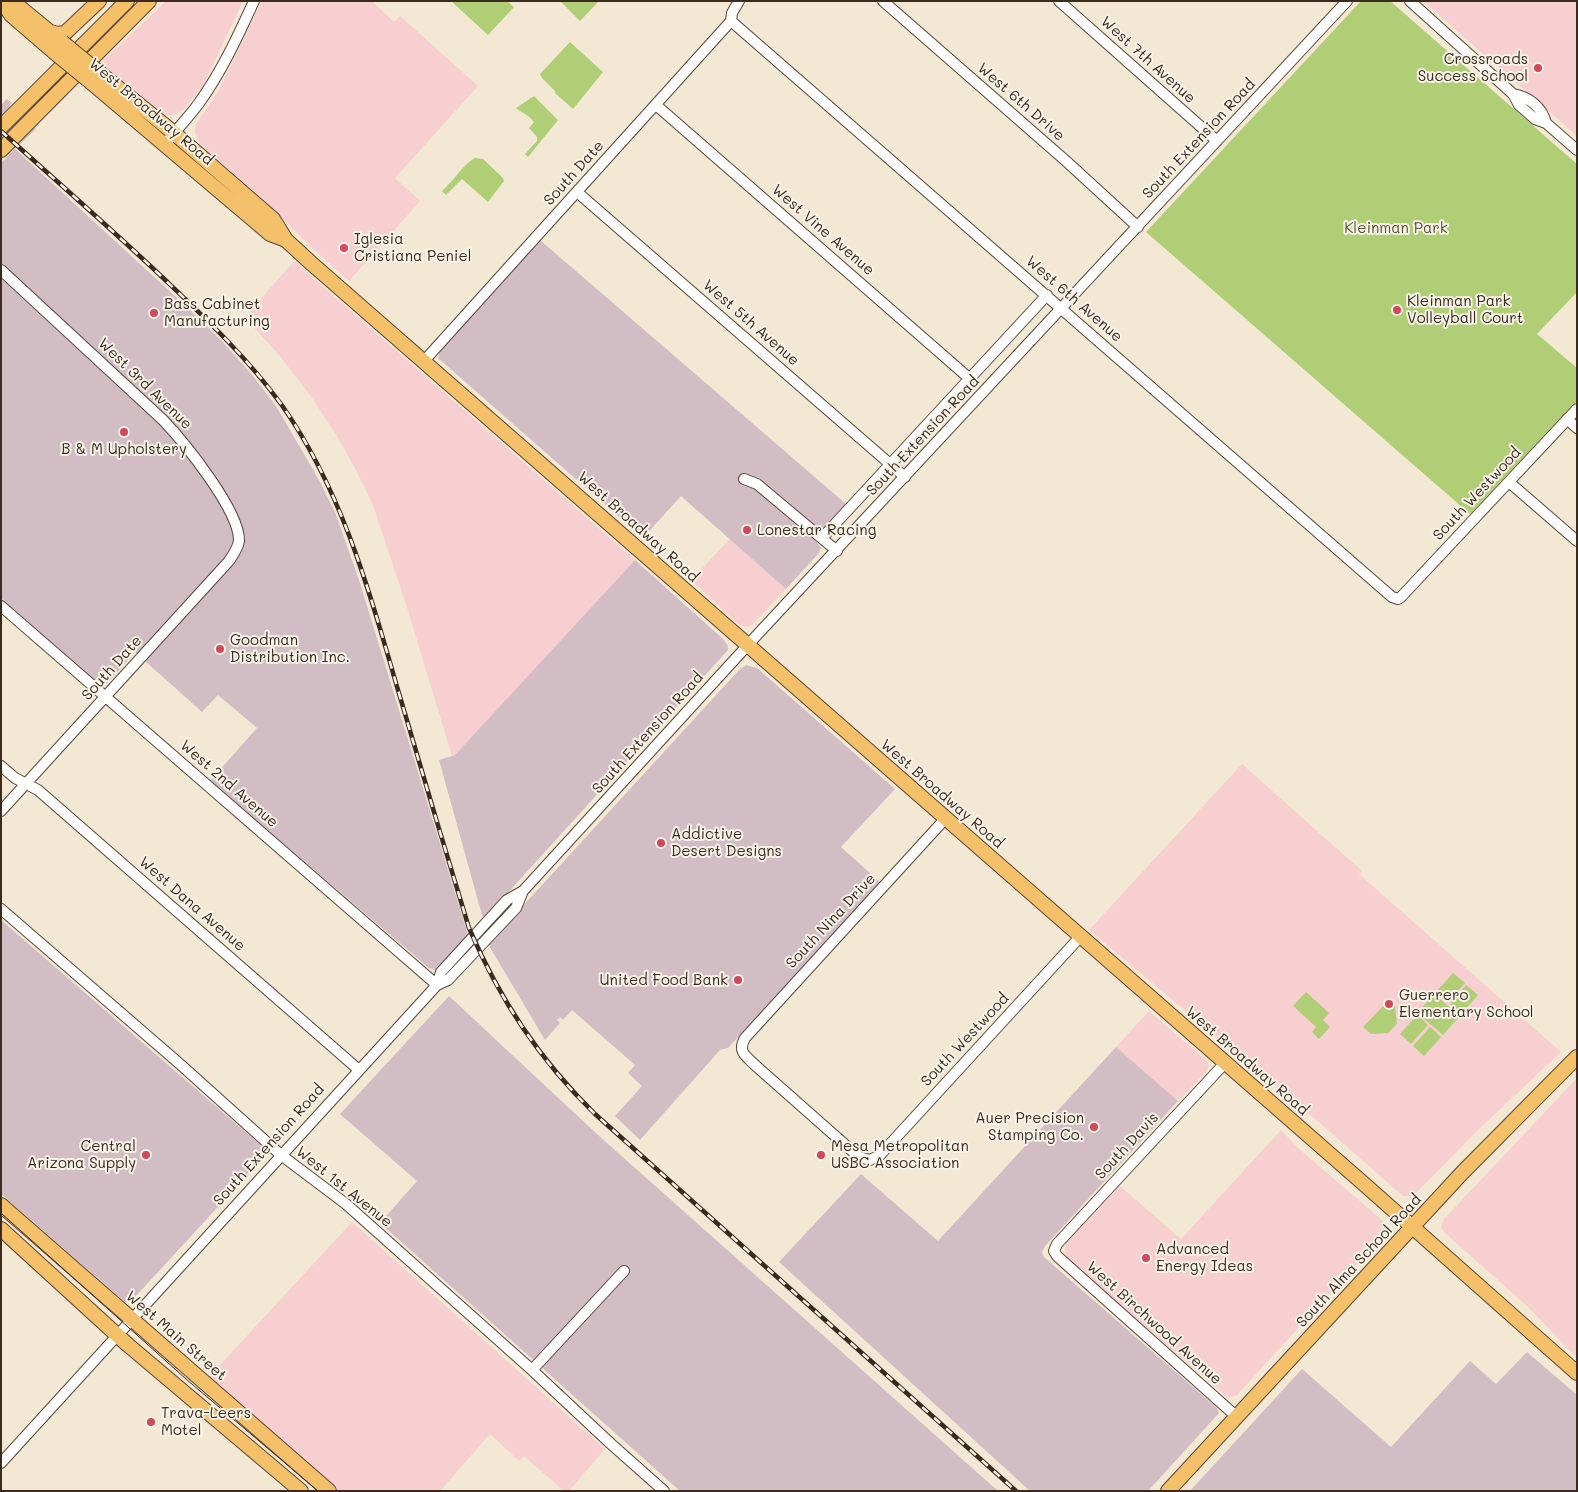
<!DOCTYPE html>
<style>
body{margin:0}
#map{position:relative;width:1578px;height:1492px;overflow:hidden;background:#f3e8d3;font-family:Mali,sans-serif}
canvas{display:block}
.frame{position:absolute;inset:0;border:2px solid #3b2a1e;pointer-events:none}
</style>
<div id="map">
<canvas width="1578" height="1492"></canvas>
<div class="frame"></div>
</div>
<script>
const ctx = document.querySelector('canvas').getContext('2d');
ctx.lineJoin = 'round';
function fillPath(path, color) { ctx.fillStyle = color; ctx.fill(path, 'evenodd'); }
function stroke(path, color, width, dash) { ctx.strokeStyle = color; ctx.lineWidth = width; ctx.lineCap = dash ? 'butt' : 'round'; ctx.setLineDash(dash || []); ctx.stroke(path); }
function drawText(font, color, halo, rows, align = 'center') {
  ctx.font = font + ' Mali,sans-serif'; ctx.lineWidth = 4; ctx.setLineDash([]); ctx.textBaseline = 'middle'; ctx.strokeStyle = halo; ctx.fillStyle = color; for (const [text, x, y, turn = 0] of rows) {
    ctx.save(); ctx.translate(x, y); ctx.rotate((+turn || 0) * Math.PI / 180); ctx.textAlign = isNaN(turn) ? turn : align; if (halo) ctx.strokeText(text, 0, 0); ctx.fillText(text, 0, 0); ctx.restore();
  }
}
fillPath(new Path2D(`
 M166 1H243L204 84 183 110 171 116 159 114 99 65Z
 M262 1H372L394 22 400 16 478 86 395 178 420 201 349 281 310 246 265 201 201 145 197 138 195 132 196 124 219 90Z
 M1423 1H1577V136Z
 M294 261 635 560 455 756H452L406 604 373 505 356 470 337 436 310 395 279 355 245 317Z
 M730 539 786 589 752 625 746 627 738 624 691 580Z
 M1242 764 1362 871 1359 874 1561 1052 1478 1130 1413 1196H1403L1321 1124 1089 930Z
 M1149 1011 1207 1061 1209 1065 1207 1071 1178 1101 1116 1047Z
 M1577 1078V1358L1528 1307 1444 1232 1441 1227 1444 1219Z
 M1281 1130 1299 1149 1382 1220 1385 1230 1384 1234 1237 1395 1230 1398 1227 1397 1069 1261 1066 1256 1065 1247 1067 1242 1120 1186 1181 1239Z
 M352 1222 605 1449 569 1491H564L524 1456 519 1461 490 1434 440 1491H338L208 1378Z`), '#f7cfd0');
fillPath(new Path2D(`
 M7 99 12 103 10 105 36 129 15 149 189 309 222 341 253 376 276 406 319 480 335 512 360 583 468 935 436 970 429 968 210 781 257 728 218 695 202 712 135 652 106 685 99 684 1 598V163L15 148 1 136V105Z
 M540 240 846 504 814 539 821 548 818 554 786 589 681 496 643 538 438 358 440 351Z
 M635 560 723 639 728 646V650L485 918 482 915 439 760 455 755Z
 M746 665 757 668 895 789 841 847 880 882 728 1048 720 1050 640 1140 615 1116 642 1086 628 1073 635 1065 572 1010 563 1020 560 1017 557 1020 560 1023 545 1040 488 944 739 670Z
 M1 920 264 1148 265 1154 263 1158 135 1297 128 1302H125L1 1194Z
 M449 996 598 1135 998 1491H680L380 1223 417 1181 340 1114Z
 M1116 1047 1178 1101 1045 1246 1042 1252 1044 1257 1217 1408 1219 1413 1148 1491H1030L779 1262 861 1174 938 1241Z
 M1527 1352 1577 1395V1491H1190L1302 1369 1391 1447 1470 1361 1496 1384Z`), '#d2bdc5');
fillPath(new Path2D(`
 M451 1H507L514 7 488 35Z
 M560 1H599L580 21Z
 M1361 1H1390L1577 164V292L1537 334 1577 368V401L1470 514 1146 232Z
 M570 42 603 72 573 109 555 93V91L542 78 540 74Z
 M534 96 558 120 528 157 525 154 537 141V137L529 128 534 122C529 115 522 113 516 108Z
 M475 158 483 159 503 178 504 181 488 202 462 179 446 195 442 191C454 181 462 165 475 158Z
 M1453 973 1465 983 1448 1002 1436 992Z
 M1466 985 1478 995 1461 1014 1450 1004Z
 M1306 992 1329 1013 1323 1020 1330 1027 1319 1039 1312 1032 1316 1027 1293 1006Z
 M1434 994 1460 1016 1443 1035 1417 1013Z
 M1387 1002 1389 1004 1391 1002 1395 1006 1397 1024 1388 1033 1371 1034 1363 1027Z
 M1417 1015 1428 1025 1411 1044 1400 1034Z
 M1430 1027 1441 1037 1424 1056 1413 1046Z`), '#afce76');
const minor = new Path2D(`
 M883 1 1066 161 1138 227
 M1059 1 1217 141
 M1410 1 1513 94 1519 105 1535 119 1546 123 1577 150
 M731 21 1392 597 1398 599 1401 597 1577 409
 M1513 94C1529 97 1542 107 1546 123
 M656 105 969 378
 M165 144C176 130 189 117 199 103 222 71 238 36 254 1
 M577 192 905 477
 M1 270 163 420C184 442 240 511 239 541 238 548 233 555 229 561L1 811
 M424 361 731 21 732 13 739 1
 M1567 419 1577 428
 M744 479 757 484 837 551
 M1509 482 1577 541
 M822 538 1047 295
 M1 606 437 985
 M1 766 15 778 38 790 359 1070
 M945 819 745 1038C737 1052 746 1056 756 1066L859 1157 870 1160 880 1155 1080 937
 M1 909 181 1065 281 1155 346 1204 532 1370 610 1443 664 1491
 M437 985 441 972 473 937 507 900 523 891 757 635 1347 1
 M1225 1063 1057 1244 1054 1251 1057 1256 1237 1417
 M532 1370 624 1271
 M1 1463 437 985 448 980 516 908 523 891`);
const major = new Path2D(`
 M2 1 11 15 54 52
 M7 1 17 5 62 42
 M48 31 57 34 65 33 99 1
 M96 70 174 133 273 219 286 240 311 263 1364 1184 1577 1373
 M87 79 270 234 286 240
 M1 127 127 1
 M1 150 149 1
 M1 1205 329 1491
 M1 1229 128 1345 301 1491
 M1168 1491 1462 1173 1577 1057`);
stroke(minor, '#574639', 12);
stroke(major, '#574639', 16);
stroke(minor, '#fff', 10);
stroke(major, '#f4c16a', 14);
stroke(new Path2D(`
 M1 1213 186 1379 318 1491`), '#3b2a1e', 1);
const rail = new Path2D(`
 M1 131C54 179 108 226 160 275 203 316 246 356 281 404 342 490 369 590 398 690 421 769 445 849 469 928 500 1000 539 1059 595 1114L1016 1491`);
stroke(rail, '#3b2a1e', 4.5);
stroke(rail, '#f7f3e8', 2.5, [8]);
const majorBridge = new Path2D(`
 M62 42 96 70
 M54 52 87 79`);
stroke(majorBridge, '#574639', 16, []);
stroke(majorBridge, '#f4c16a', 14);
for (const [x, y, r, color] of [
 [1538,68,5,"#d1495b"],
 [344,248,5,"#d1495b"],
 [1397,310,5,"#d1495b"],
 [154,313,5,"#d1495b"],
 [124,432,5,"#d1495b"],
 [747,530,5,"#d1495b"],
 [220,649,5,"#d1495b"],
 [661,843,5,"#d1495b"],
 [738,980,5,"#d1495b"],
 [1389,1004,5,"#d1495b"],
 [1094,1127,5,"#d1495b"],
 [146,1155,5,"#d1495b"],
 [821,1155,5,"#d1495b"],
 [1146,1258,5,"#d1495b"],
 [151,1422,5,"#d1495b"]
]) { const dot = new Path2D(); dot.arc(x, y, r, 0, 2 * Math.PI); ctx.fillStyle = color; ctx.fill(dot); stroke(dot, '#f7f3e8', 2); }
drawText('15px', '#3b2a1e', '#f7f3e8', [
 ["Crossroads",1528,59,"right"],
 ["Success School",1528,76,"right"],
 ["Iglesia",354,239],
 ["Cristiana Peniel",354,256],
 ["Kleinman Park",1407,301],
 ["Volleyball Court",1407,318],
 ["Bass Cabinet",164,304],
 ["Manufacturing",164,321],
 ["B & M Upholstery",124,449,"center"],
 ["Lonestar Racing",757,530],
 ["Goodman",230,640],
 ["Distribution Inc.",230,657],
 ["Addictive",671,834],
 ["Desert Designs",671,851],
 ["United Food Bank",728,980,"right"],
 ["Guerrero",1399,995],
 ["Elementary School",1399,1012],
 ["Auer Precision",1084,1118,"right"],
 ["Stamping Co.",1084,1135,"right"],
 ["Central",136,1146,"right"],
 ["Arizona Supply",136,1163,"right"],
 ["Mesa Metropolitan",831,1146],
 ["USBC Association",831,1163],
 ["Advanced",1156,1249],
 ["Energy Ideas",1156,1266],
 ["Trava-Leers",161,1413],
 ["Motel",161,1430]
], 'left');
drawText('15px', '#3b2a1e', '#f7f3e8', [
 ["West 7th Avenue",1148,60,42],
 ["West 6th Drive",1021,102,41],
 ["West Broadway Road",151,112,40],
 ["South Extension Road",1199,139,-47],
 ["South Date",574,173,-48],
 ["West Vine Avenue",823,230,41],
 ["West 6th Avenue",1074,299,41],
 ["West 5th Avenue",751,323,41],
 ["West 3rd Avenue",145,384,44],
 ["South Extension Road",923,436,-47],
 ["South Westwood",1477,494,-47],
 ["West Broadway Road",638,527,42],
 ["South Date",112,668,-48],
 ["South Extension Road",648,733,-48],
 ["West 2nd Avenue",229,784,41],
 ["West Broadway Road",942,794,41],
 ["West Dana Avenue",192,904,41],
 ["South Nina Drive",831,921,-47],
 ["South Westwood",965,1040,-47],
 ["West Broadway Road",1247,1061,41],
 ["South Extension Road",269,1145,-48],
 ["South Davis",1127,1146,-47],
 ["West 1st Avenue",344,1187,39],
 ["South Alma School Road",1359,1261,-47],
 ["West Birchwood Avenue",1154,1323,42],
 ["West Main Street",176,1336,41]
]);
drawText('15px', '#585334', '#f7f3e8', [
 ["Kleinman Park",1396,228]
]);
</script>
